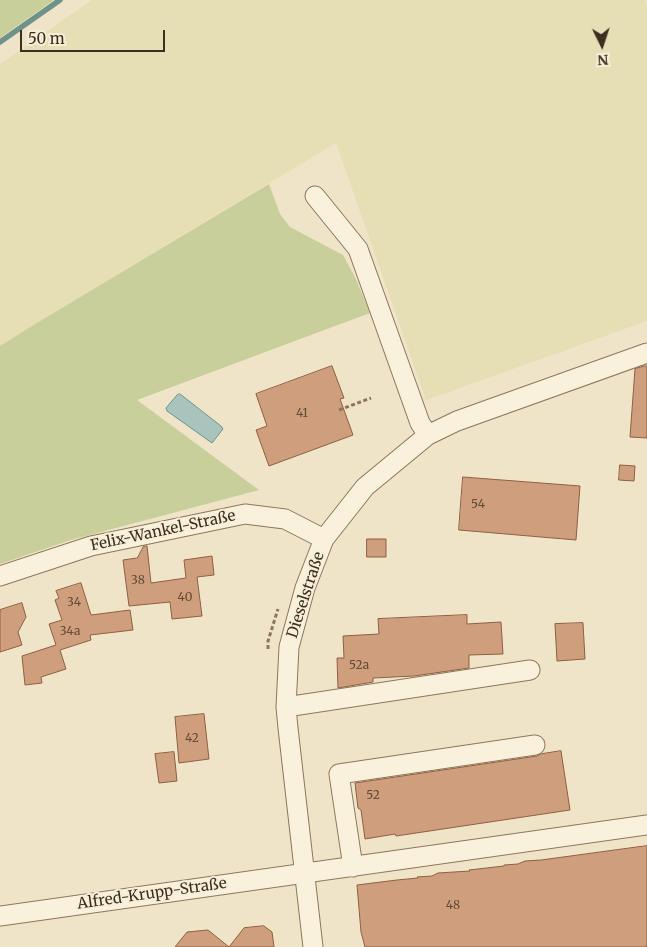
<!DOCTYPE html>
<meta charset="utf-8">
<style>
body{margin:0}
#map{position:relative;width:647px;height:947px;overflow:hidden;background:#f0e4c8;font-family:Merriweather,serif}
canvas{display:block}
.north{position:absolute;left:577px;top:20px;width:50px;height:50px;-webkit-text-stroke:4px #f7eed8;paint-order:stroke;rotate:176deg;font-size:14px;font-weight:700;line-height:20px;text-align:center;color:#3d2e20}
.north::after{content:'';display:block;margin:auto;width:18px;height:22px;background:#3d2e20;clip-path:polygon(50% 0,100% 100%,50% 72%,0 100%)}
.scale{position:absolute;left:20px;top:30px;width:145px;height:22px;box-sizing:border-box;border:2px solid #3d2e20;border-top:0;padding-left:6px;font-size:15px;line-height:18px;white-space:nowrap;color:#3d2e20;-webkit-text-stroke:4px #f7eed8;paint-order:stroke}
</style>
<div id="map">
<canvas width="647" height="947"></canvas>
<div class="north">N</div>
<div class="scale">50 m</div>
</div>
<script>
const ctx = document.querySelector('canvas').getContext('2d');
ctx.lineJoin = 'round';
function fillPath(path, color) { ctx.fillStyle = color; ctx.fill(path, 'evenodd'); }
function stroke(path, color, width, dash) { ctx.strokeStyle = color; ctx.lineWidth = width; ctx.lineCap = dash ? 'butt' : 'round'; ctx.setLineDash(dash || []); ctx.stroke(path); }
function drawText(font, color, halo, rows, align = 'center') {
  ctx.font = font + ' Merriweather,serif'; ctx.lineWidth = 4; ctx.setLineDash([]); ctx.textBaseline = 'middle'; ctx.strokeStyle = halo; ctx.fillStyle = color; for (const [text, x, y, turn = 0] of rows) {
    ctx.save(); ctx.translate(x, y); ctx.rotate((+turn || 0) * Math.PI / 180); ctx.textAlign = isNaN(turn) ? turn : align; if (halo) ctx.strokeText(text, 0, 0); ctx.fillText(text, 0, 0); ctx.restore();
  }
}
fillPath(new Path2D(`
 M92 0H645L647 5V321L426 400 336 143 35 324 0 346V64Z`), '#e6deb5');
fillPath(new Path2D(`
 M0 0H54L0 38Z
 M269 184 280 214 290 227 343 255 355 277 370 313 137 400 259 490 71 540 0 564V346L35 324Z`), '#c9cf9b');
const water = new Path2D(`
 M180 394 221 426 223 429 212 443 167 411 166 408 177 395Z`);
fillPath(water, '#a9c4bc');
stroke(water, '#6f938a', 1);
stroke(new Path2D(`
 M0 42 60 0`), '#6f938a', 5.5);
const building = new Path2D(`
 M332 366 344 398 340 399 353 435 269 466 256 430 267 426 256 394Z
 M645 366H647V438L630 437 635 369Z
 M620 465 635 466 634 481 619 480Z
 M463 477 580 486 576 540 459 530Z
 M367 539H386V557H367Z
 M144 546H147L151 583 186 578 184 560 212 556 214 575 197 577 202 616 172 619 170 602 129 606 123 560 137 558Z
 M81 583 91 615 130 610 133 630 90 635 91 640 60 650 66 669 41 677 42 683 25 685 22 656 56 645 49 624 62 620 55 600 59 598 56 591Z
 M22 603 26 617 18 632 22 645 0 652V610Z
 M467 615V624L501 622 503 654 469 655V668L414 676 373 678V682L338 688 337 658H344L343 636 379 634 378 619Z
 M583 623 585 659 557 661 555 624Z
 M204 714 209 759 179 763 175 717Z
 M561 751 570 810 396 836 395 834 365 839 361 810 358 808 355 783 537 756 541 754Z
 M174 752 177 781 159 783 155 754Z
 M647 846V947H365L361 932 357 885 397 880 418 878 417 877 432 876 438 873 470 871 469 870 504 866V865L518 864 525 861 541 860Z
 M264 926 272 932 274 947H175L187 932 208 930 229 947 244 928Z`);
fillPath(building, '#cf9f7d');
stroke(building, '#8d5f41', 1);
const minor = new Path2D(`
 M315 196 358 249 420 423 428 435
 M0 576 91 546 245 514 285 519 324 539
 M286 707 530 670
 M353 867 339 774 535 745
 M0 916 647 825
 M313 947 288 728 286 707 289 647 305 588 324 539 365 487 428 435 457 421 647 353`);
stroke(minor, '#8d765c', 21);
stroke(new Path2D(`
 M339 410 371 398
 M268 649V641L278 609`), '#8d765c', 3, [4, 2.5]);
stroke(minor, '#faf1dc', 19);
drawText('12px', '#624a37', null, [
 ["41",302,414],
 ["54",478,505],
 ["38",138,581],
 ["40",185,598],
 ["34",74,603],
 ["34a",70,632],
 ["52a",359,666],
 ["42",192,739],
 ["52",373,796],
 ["48",453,906]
]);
drawText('15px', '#3d2e20', '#f7eed8', [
 ["Felix-Wankel-Straße",163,531,-12],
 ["Dieselstraße",306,595,-72],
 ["Alfred-Krupp-Straße",152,894,-8]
]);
</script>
